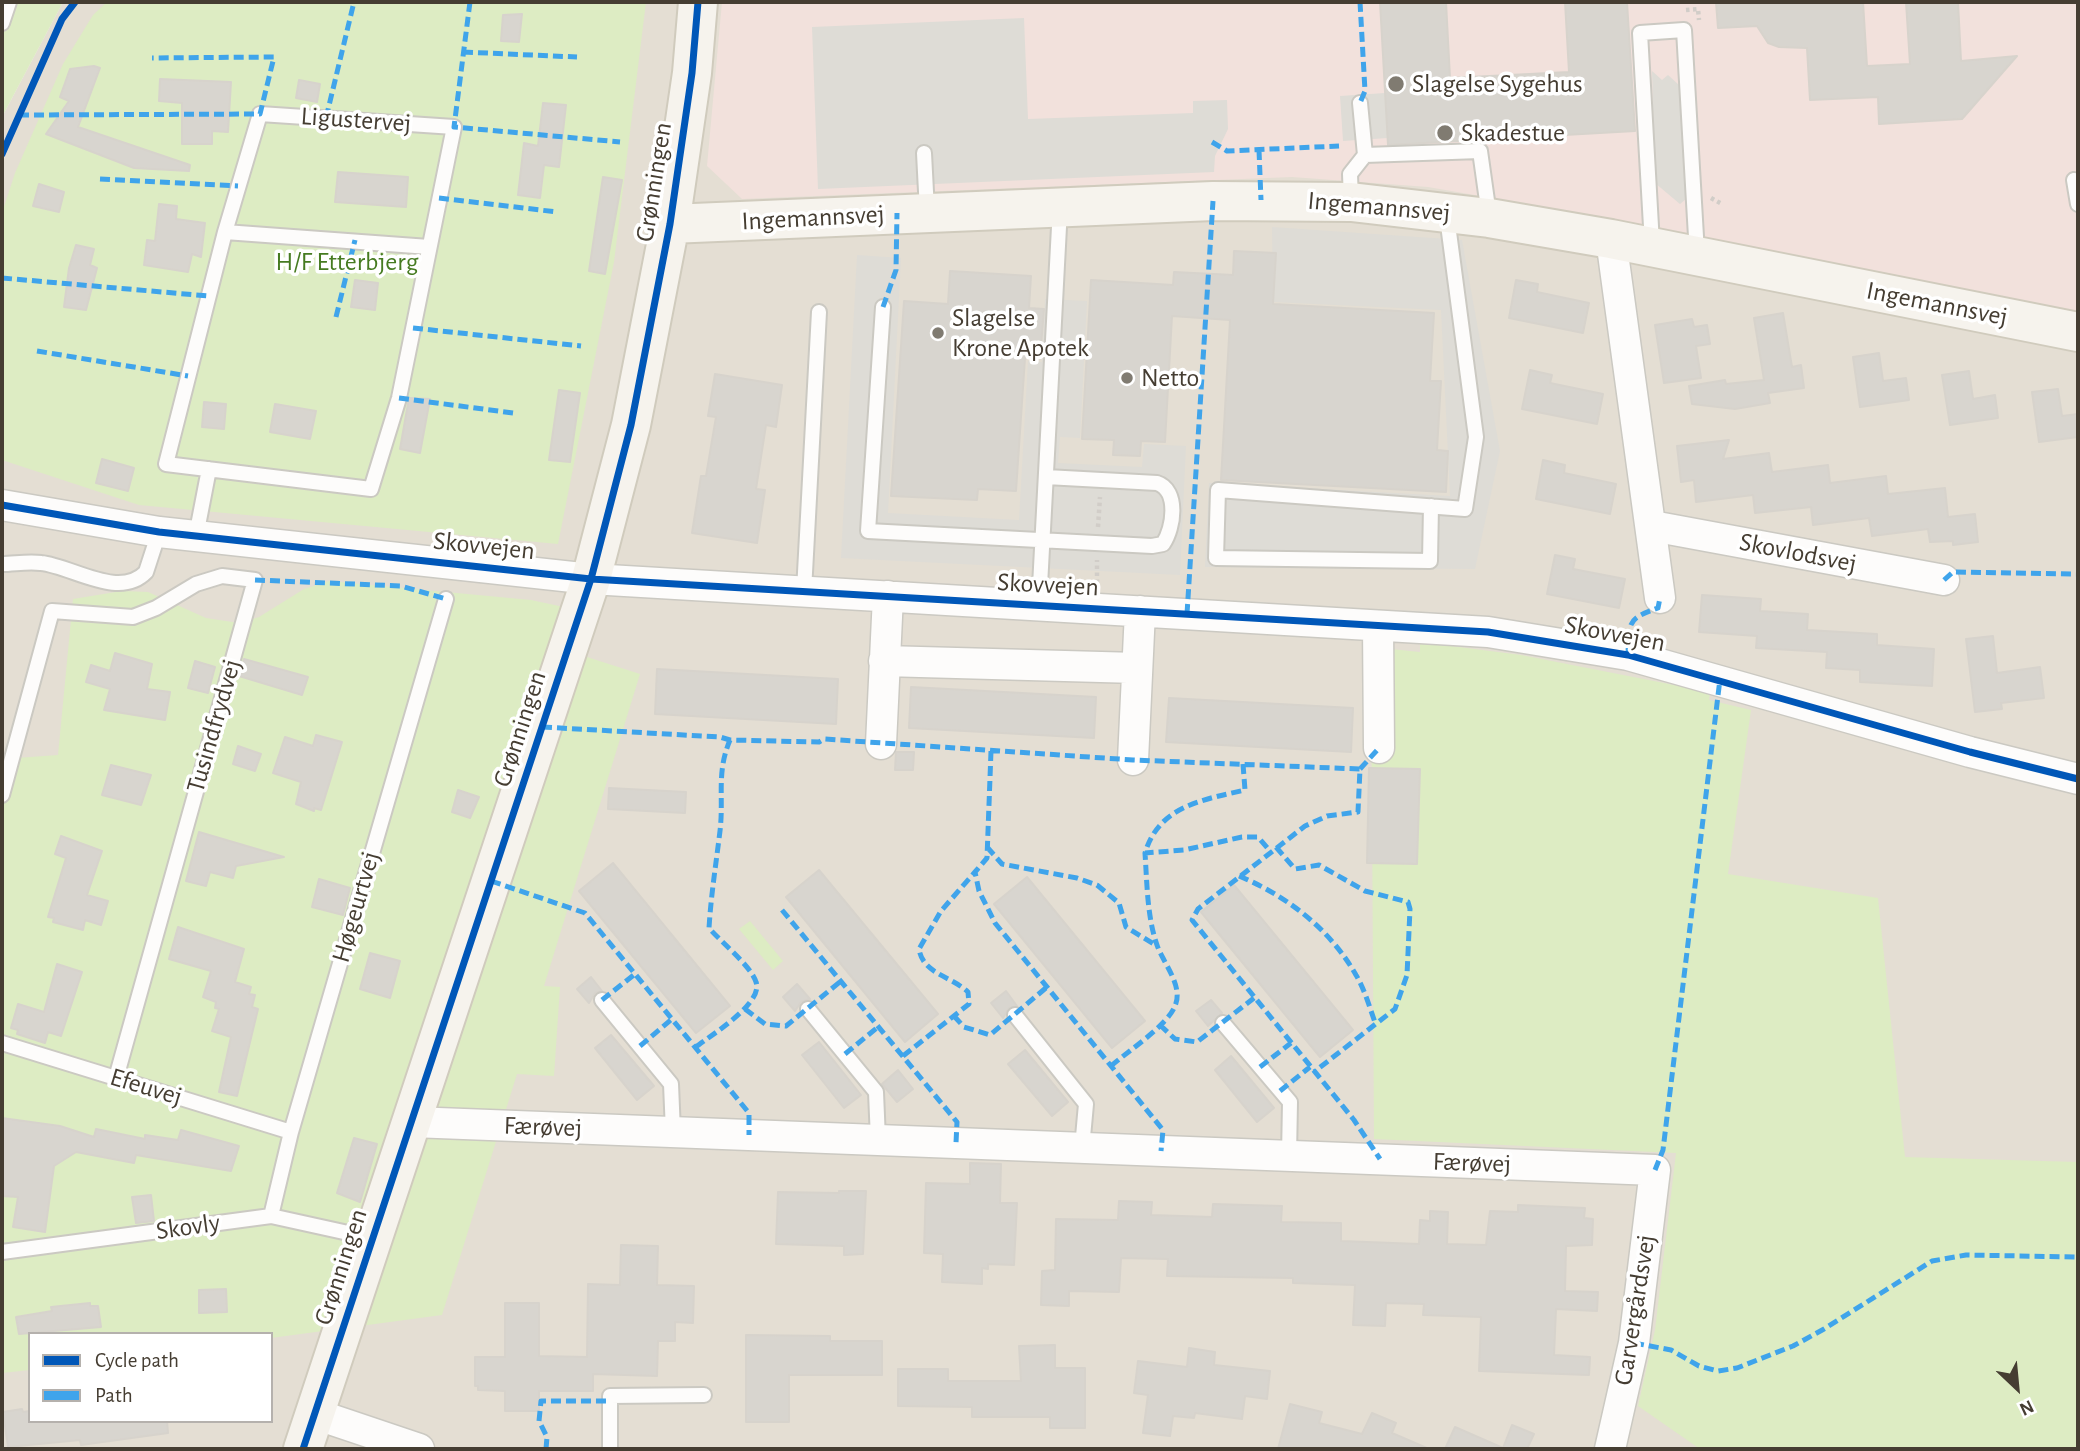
<!DOCTYPE html>
<meta charset="utf-8">
<style>
body{margin:0}
#map{position:relative;width:2080px;height:1451px;overflow:hidden;background:#efede6;font-family:"Alegreya Sans",sans-serif}
canvas{display:block}
.frame{position:absolute;inset:0;border:4px solid #453d32;pointer-events:none}
.legend{position:absolute;left:28px;top:1332px;width:245px;height:91px;box-sizing:border-box;background:#fff;border:2px solid #b5b1ad;margin:0;padding:9px 12px;list-style:none;font-size:21px;color:#453d32}
.legend li{display:flex;align-items:center;gap:14px;height:35px}
.legend b{width:35px;border:2px solid #b5b1ad}
.north{position:absolute;left:1982px;top:1353px;width:70px;height:70px;-webkit-text-stroke:5px #fff;paint-order:stroke;rotate:154deg;font-size:19px;font-weight:700;line-height:28px;text-align:center;color:#453d32}
.north::after{content:'';display:block;margin:auto;width:24px;height:32px;background:#453d32;clip-path:polygon(50% 0,100% 100%,50% 72%,0 100%)}
</style>
<div id="map">
<canvas width="2080" height="1451"></canvas>
<div class="frame"></div>
<ul class="legend">
<li><b style="height:9px;background:#0057b8"></b>Cycle path</li>
<li><b style="height:9px;background:#3fa4eb"></b>Path</li>
</ul>
<div class="north">N</div>
</div>
<script>
const ctx = document.querySelector('canvas').getContext('2d');
ctx.lineJoin = 'round';
function fillPath(path, color) { ctx.fillStyle = color; ctx.fill(path, 'evenodd'); }
function stroke(path, color, width, dash) { ctx.strokeStyle = color; ctx.lineWidth = width; ctx.lineCap = dash ? 'butt' : 'round'; ctx.setLineDash(dash || []); ctx.stroke(path); }
function drawText(font, color, halo, rows, align = 'center') {
  ctx.font = font + ' "Alegreya Sans",sans-serif'; ctx.lineWidth = 7; ctx.setLineDash([]); ctx.textBaseline = 'middle'; ctx.strokeStyle = halo; ctx.fillStyle = color; for (const [text, x, y, turn = 0] of rows) {
    ctx.save(); ctx.translate(x, y); ctx.rotate((+turn || 0) * Math.PI / 180); ctx.textAlign = isNaN(turn) ? turn : align; if (halo) ctx.strokeText(text, 0, 0); ctx.fillText(text, 0, 0); ctx.restore();
  }
}
fillPath(new Path2D(`
 M63 2H2078V1449H2V117ZM30 1334H271V1421H30Z`), '#e4ded3');
fillPath(new Path2D(`
 M722 2H2078V317L1602 217 1428 187 1292 177 742 199 707 166Z`), '#f2e1dc');
fillPath(new Path2D(`
 M2 2H63L2 117Z
 M107 2H646L614 262 558 544 139 505 2 460V213L15 173 63 64 93 15Z
 M329 581 531 600 592 613 587 657 640 674 544 986 560 987 554 1076 517 1074 442 1315 271 1338V1334H30V1370L2 1373V759L58 755 73 599 122 591 148 592 206 618 239 623 259 617 304 589Z
 M1420 642 1521 655 1710 692 1709 700 1751 710 1728 874 1878 898 1905 1157 2078 1162V1449H1700L1638 1406 1655 1330 1676 1153 1374 1139 1371 647 1420 652Z
 M750 921 783 961 773 970 739 929Z`), '#ddecc3');
fillPath(new Path2D(`
 M1024 18 1028 119 1193 113V101L1227 100 1228 129 1215 156 1214 172 818 189 812 27Z
 M1652 71 1662 80 1668 75 1680 86 1687 198 1680 204 1655 183Z
 M1385 93 1388 138 1343 141 1340 96Z
 M1272 227 1462 240 1500 451 1475 569 1205 567 1209 483 1450 496 1441 310 1273 302Z
 M857 255 901 258 888 513 1019 520 1028 361 1042 362 1045 299 1087 301 1080 438 1060 437 1058 463 1142 467 1144 444 1186 446 1180 575 841 558Z`), '#dedcd6');
const building = new Path2D(`
 M1380 2H1446L1450 78 1569 72 1565 2H1627L1635 131 1388 145Z
 M1716 2H1863L1867 66 1910 64 1906 2H1958L1961 61 2017 56 1962 119 1879 124 1878 97 1810 100 1807 48 1779 47 1768 43 1757 26 1718 28Z
 M522 14 519 42 501 41 503 15Z
 M94 66 100 68 78 127 190 165 189 171 134 168 46 134 69 101 60 97 70 69Z
 M160 79 231 82 228 132 212 131V144H182V103L159 101Z
 M299 80 320 84 317 102 296 98Z
 M543 103 566 105 559 167 544 165 540 198 518 195 524 143 538 146Z
 M338 172 408 177 406 207 335 202Z
 M603 177 622 180 605 274 589 271Z
 M39 184 64 192 59 212 33 206Z
 M159 204 177 206 176 219 205 223 201 257 192 254 188 272 144 265 147 240 155 241Z
 M76 245 94 249 90 265 97 268 86 310 64 307 69 268Z
 M1234 251 1276 253 1273 304 1434 313 1430 381H1441L1437 450 1448 451 1446 492 1221 480 1230 320 1172 316 1165 442 1141 441 1140 456 1113 455 1114 440 1082 439 1091 280 1173 285 1174 272 1233 275Z
 M950 271 1031 276 1029 308 1044 309 1040 359 1025 358 1016 491 978 489 977 500 891 496 904 301 948 304Z
 M355 280 378 283 375 310 351 307Z
 M1516 280 1538 284 1537 292 1589 303 1583 333 1509 318Z
 M1783 313 1792 367 1801 365 1804 388 1768 393 1770 403 1735 409 1692 404 1689 386 1725 380 1726 384 1764 380 1754 318Z
 M1692 319 1694 327 1707 325 1710 344 1696 346 1701 378 1664 383 1655 325Z
 M1879 353 1883 381 1906 378 1909 400 1860 407 1853 357Z
 M1530 370 1552 375 1550 383 1603 394 1597 424 1522 409Z
 M1969 371 1973 399 1995 395 1998 418 1950 425 1942 375Z
 M715 374 782 385 776 427 766 425 756 489 765 490 757 543 692 533 701 476H706L716 417 708 416Z
 M2058 389 2062 416 2078 414V437L2039 442 2032 392Z
 M559 390 580 393 570 462 549 460Z
 M409 398 430 399 420 453 400 449Z
 M204 402 226 404 224 429 202 427Z
 M275 404 316 411 310 439 270 432Z
 M1729 440 1723 459 1769 453 1772 472 1828 465 1830 483 1886 476 1888 494 1945 488 1948 517 1975 514 1978 542 1953 545V541L1930 542 1928 529 1872 536 1869 518 1813 525 1811 507 1755 513 1753 495 1696 502 1694 480 1681 482 1677 446Z
 M102 459 134 468 128 491 96 483Z
 M1543 460 1565 465 1564 473 1616 484 1610 514 1536 499Z
 M1555 555 1575 559 1573 569 1625 579 1619 608 1547 594Z
 M1702 595 1761 599 1760 611 1808 614 1807 630 1877 634V645L1934 649 1932 686 1860 682V670L1826 668 1827 652 1756 648 1757 636 1699 632Z
 M1993 636 1997 673 2040 667 2044 698 2001 703 2002 709 1975 712 1966 639Z
 M115 653 152 664 147 689 170 692 165 720 104 710 110 689 86 682 91 665 110 671Z
 M244 659 308 677 302 695 239 676Z
 M195 661 215 667 208 693 188 688Z
 M657 669 838 679 836 724 655 714Z
 M911 687 1096 697 1094 738 909 728Z
 M1169 698 1353 708 1351 752 1166 742Z
 M316 735 342 742 321 810 314 808V811L296 804 301 782 273 773 285 737 313 746Z
 M238 746 261 754 255 771 233 764Z
 M896 752H914L913 770H895Z
 M111 765 151 775 141 805 102 795Z
 M1369 768 1420 769 1417 864 1367 863Z
 M609 788 686 792 685 813 608 809Z
 M458 790 479 797 470 818 452 812Z
 M199 832 284 857 236 866 233 878 210 872 206 886 186 881Z
 M61 836 102 851 87 895 108 901 101 925 85 920 83 930 53 922 54 918 48 917 66 858 55 854Z
 M613 863 730 1006 696 1033 579 891Z
 M819 870 938 1014 905 1042 786 897Z
 M1027 877 1145 1021 1112 1048 994 904Z
 M319 879 350 888 343 915 312 907Z
 M1234 885 1353 1030 1320 1057 1201 912Z
 M178 927 244 949 235 982 251 987 249 994 255 995 252 1007 258 1009 237 1096 219 1092 231 1037 212 1031 219 1009 215 1008 216 1002 203 997 211 971 169 959Z
 M370 953 400 961 390 998 360 989Z
 M57 964 82 972 61 1036 48 1032 45 1043 17 1034 18 1030 11 1028 18 1004 44 1012Z
 M591 977 602 991 595 993 589 1003 577 989Z
 M797 984 810 999 801 1002 795 1011 783 997Z
 M1006 991 1017 1006 1009 1008 1003 1018 991 1003Z
 M1211 1000 1222 1013 1208 1026 1196 1011Z
 M611 1035 654 1086 637 1100 595 1048Z
 M819 1042 861 1095 844 1108 802 1055Z
 M1025 1050 1068 1102 1052 1116 1008 1064Z
 M1231 1056 1274 1108 1257 1122 1215 1070Z
 M898 1070 913 1089 897 1102 882 1084Z
 M2 1118 60 1126 94 1137 96 1129 145 1139V1135L178 1140 181 1130 239 1146 231 1171 136 1155 134 1163 76 1152 54 1166 45 1232 13 1227 18 1197 2 1196Z
 M354 1138 377 1144 360 1202 337 1193Z
 M970 1163 1001 1164 1000 1203H1017L1014 1265 988 1264V1269L982 1268V1284L942 1282 943 1254 924 1253 926 1183 970 1184Z
 M839 1191H866L863 1254 844 1255V1246L776 1244 778 1192 839 1193Z
 M151 1195 154 1221 136 1223 132 1197Z
 M1119 1201 1152 1202 1151 1215 1212 1217 1213 1204 1282 1206 1281 1222 1341 1223V1241L1419 1244 1420 1220 1430 1221V1211L1448 1212 1447 1244 1486 1245 1490 1211 1518 1212V1205L1585 1208 1584 1218 1593 1219 1592 1245 1566 1246 1565 1291 1598 1292 1597 1311 1556 1309 1554 1355 1590 1357 1589 1375 1479 1371 1481 1317 1423 1315 1424 1304 1386 1303 1385 1326 1353 1325 1355 1285 1293 1283V1278L1167 1276 1168 1259 1121 1258 1119 1292 1069 1291V1306L1041 1305 1042 1271 1055 1270 1056 1219 1118 1220Z
 M621 1245 658 1246 657 1285 694 1286 693 1323 675 1322V1341H658L657 1376 593 1374V1391H539V1411H505V1391L478 1390V1386H475V1357H505V1303H539V1356L587 1357 588 1284 620 1285Z
 M226 1289 227 1312 199 1313V1290Z
 M90 1303V1306H98L101 1327 19 1334 16 1317 52 1311 51 1307Z
 M746 1335 830 1336V1341H882V1375H789V1422H746Z
 M1055 1345V1368H1085V1428H1050V1417H972V1407L898 1406V1369H948V1381H1021L1019 1346Z
 M1189 1348 1215 1352 1214 1365 1270 1371 1267 1399 1245 1396 1242 1419 1195 1413 1194 1418 1173 1416 1170 1436 1143 1433 1148 1395 1134 1393 1138 1361 1187 1367Z
 M1290 1404 1322 1412 1319 1423 1362 1434 1372 1413 1396 1423 1392 1433 1429 1449H1278Z
 M22 1409 23 1412 30 1411V1421H167L168 1433 81 1445 80 1440 8 1447 3 1412Z
 M1512 1425 1534 1434 1527 1449H1445L1455 1427 1503 1448Z`);
fillPath(building, '#d8d5cf');
stroke(building, '#d7d3cc', 2);
const lane = new Path2D(`
 M2 23 9 2
 M1360 103 1365 155
 M260 114 454 127 399 398 371 489 166 464 225 232Z
 M924 153 927 211
 M2074 180 2078 204
 M1351 201 1350 174 1365 155 1480 151 1489 215
 M225 232 429 247
 M1652 244 1640 33 1684 30 1697 254
 M883 307 868 531 1152 546 1163 544C1174 528 1179 490 1157 483L1046 477
 M1431 506 1430 561 1216 558 1218 490 1465 509 1476 437 1447 217
 M196 536 209 469
 M2 564C14 564 28 561 41 563 72 566 119 600 146 572L159 532
 M804 591 819 312
 M1039 605 1060 208
 M2 795 52 611 133 617 156 608 196 584 222 576 255 580 116 1078
 M602 1000 671 1084 673 1132
 M808 1009 876 1092 878 1140
 M1015 1015 1086 1104 1082 1148
 M1223 1023 1290 1102 1289 1156
 M2 1043 291 1132
 M271 1216 291 1132 446 599
 M2 1252 271 1216 371 1238
 M610 1449V1396L704 1395`);
const street = new Path2D(`
 M1611 239 1660 598
 M2 505 159 532 591 579 1488 632 1628 655 1970 752 2078 779
 M1652 526 1944 580
 M1378 626 1379 748
 M884 661 1137 668
 M881 744 888 596
 M1133 760 1140 611
 M412 1122 1655 1170 1634 1343 1610 1449
 M315 1414 419 1449`);
const secondary = new Path2D(`
 M670 224 1213 201 1351 202 1489 218 1611 239 2078 332
 M303 1449 591 579 631 425 670 224 692 73 698 2`);
stroke(lane, '#cbc9c2', 18);
stroke(street, '#cbc9c2', 33);
stroke(secondary, '#d0cbbd', 42);
stroke(new Path2D(`
 M1686 10 1698 9 1699 20
 M1711 198 1722 204
 M1098 527 1100 497
 M1097 583V560`), '#d1cdc8', 4.5, [3.5, 3.5]);
stroke(lane, '#fdfcfb', 14);
stroke(street, '#fdfcfb', 30);
stroke(secondary, '#f6f3ed', 38);
stroke(new Path2D(`
 M470 2 454 127 620 142
 M1360 2 1365 91 1360 103
 M463 52 577 57
 M19 115 260 114 274 57 152 58
 M326 118 354 2
 M1212 142 1227 151 1339 146
 M1259 150 1261 200
 M100 179 238 186
 M439 198 557 212
 M2 278 208 296
 M883 307 896 270 897 213
 M336 317 355 240
 M413 328 581 346
 M37 351 188 376
 M399 398 513 413
 M255 580 401 586 446 599
 M1944 580 1953 572 2078 574
 M1187 614 1213 201
 M1628 655C1629 620 1628 619 1658 608L1660 598
 M542 727 720 737 730 740 819 742 824 739 1133 760 1360 769 1358 812 1327 816 1305 826 1198 909 1192 920 1354 1120 1380 1159
 M991 751 987 858 975 872 979 891 995 923 1163 1130 1161 1151
 M1243 764 1245 790C1202 800 1159 806 1145 853L1184 850 1242 837H1258L1270 851
 M1360 769 1379 748
 M987 847 1002 864 1077 878 1097 885 1119 903 1126 927 1157 946
 M1276 847 1295 869 1319 865 1365 891 1408 902 1410 909 1407 975 1395 1009 1314 1072
 M1239 876C1287 896 1330 929 1356 975 1365 990 1370 1009 1376 1025
 M491 881 585 913 749 1113V1135
 M782 910 957 1122 956 1143
 M602 1000 635 974
 M745 1009 765 1024 786 1026 841 981
 M954 1016 964 1027 990 1035 1047 987
 M1160 1025 1175 1039 1197 1042 1254 998
 M640 1046 672 1019
 M696 1047C711 1035 764 1003 756 982 751 966 721 942 709 928 711 895 716 864 720 831 724 797 716 773 730 740
 M845 1054 878 1027
 M903 1056 969 1004 968 992C951 976 923 974 919 949L941 911 975 872
 M1111 1066C1128 1051 1167 1026 1175 1006 1184 986 1163 963 1157 945 1147 917 1147 882 1145 853
 M1260 1067 1291 1043
 M1280 1091 1310 1067
 M1655 1170 1663 1150 1720 679
 M1634 1343 1671 1350 1699 1366 1718 1371 1737 1368 1793 1346 1824 1329 1932 1261 1966 1255 2078 1257
 M546 1449 547 1437 539 1421 541 1401H610`), '#3fa4eb', 5, [10, 5]);
stroke(new Path2D(`
 M2 154 62 19 75 2
 M2 505 159 532 591 579 1488 632 1628 655 1970 752 2078 779
 M303 1449 591 579 631 425 670 224 692 73 698 2`), '#0057b8', 7);
for (const [x, y, r, color] of [
 [1396,84,9,"#807b71"],
 [1445,133,9,"#807b71"],
 [938,333,7,"#807b71"],
 [1127,378,7,"#807b71"]
]) { const dot = new Path2D(); dot.arc(x, y, r, 0, 2 * Math.PI); ctx.fillStyle = color; ctx.fill(dot); stroke(dot, '#fff', 2.5); }
drawText('26px', '#453d32', '#fff', [
 ["Slagelse Sygehus",1412,84],
 ["Skadestue",1461,133],
 ["Slagelse",952,318],
 ["Krone Apotek",952,348],
 ["Netto",1141,378]
], 'left');
drawText('26px', '#453d32', '#fff', [
 ["Ligustervej",356,120,4],
 ["Grønningen",654,182,-81],
 ["Ingemannsvej",1379,207,5],
 ["Ingemannsvej",813,218,-3],
 ["Ingemannsvej",1937,304,11],
 ["Skovvejen",484,546,6],
 ["Skovlodsvej",1798,553,11],
 ["Skovvejen",1048,585,3],
 ["Skovvejen",1615,634,11],
 ["Tusindfrydvej",214,726,-74],
 ["Grønningen",520,729,-72],
 ["Høgeurtvej",356,907,-74],
 ["Efeuvej",146,1087,17],
 ["Færøvej",543,1127,2],
 ["Færøvej",1472,1163,2],
 ["Skovly",188,1227,-8],
 ["Grønningen",341,1267,-72],
 ["Garvergårdsvej",1635,1310,-81]
]);
drawText('26px', '#467b21', '#fff', [
 ["H/F Etterbjerg",347,262]
]);
</script>
